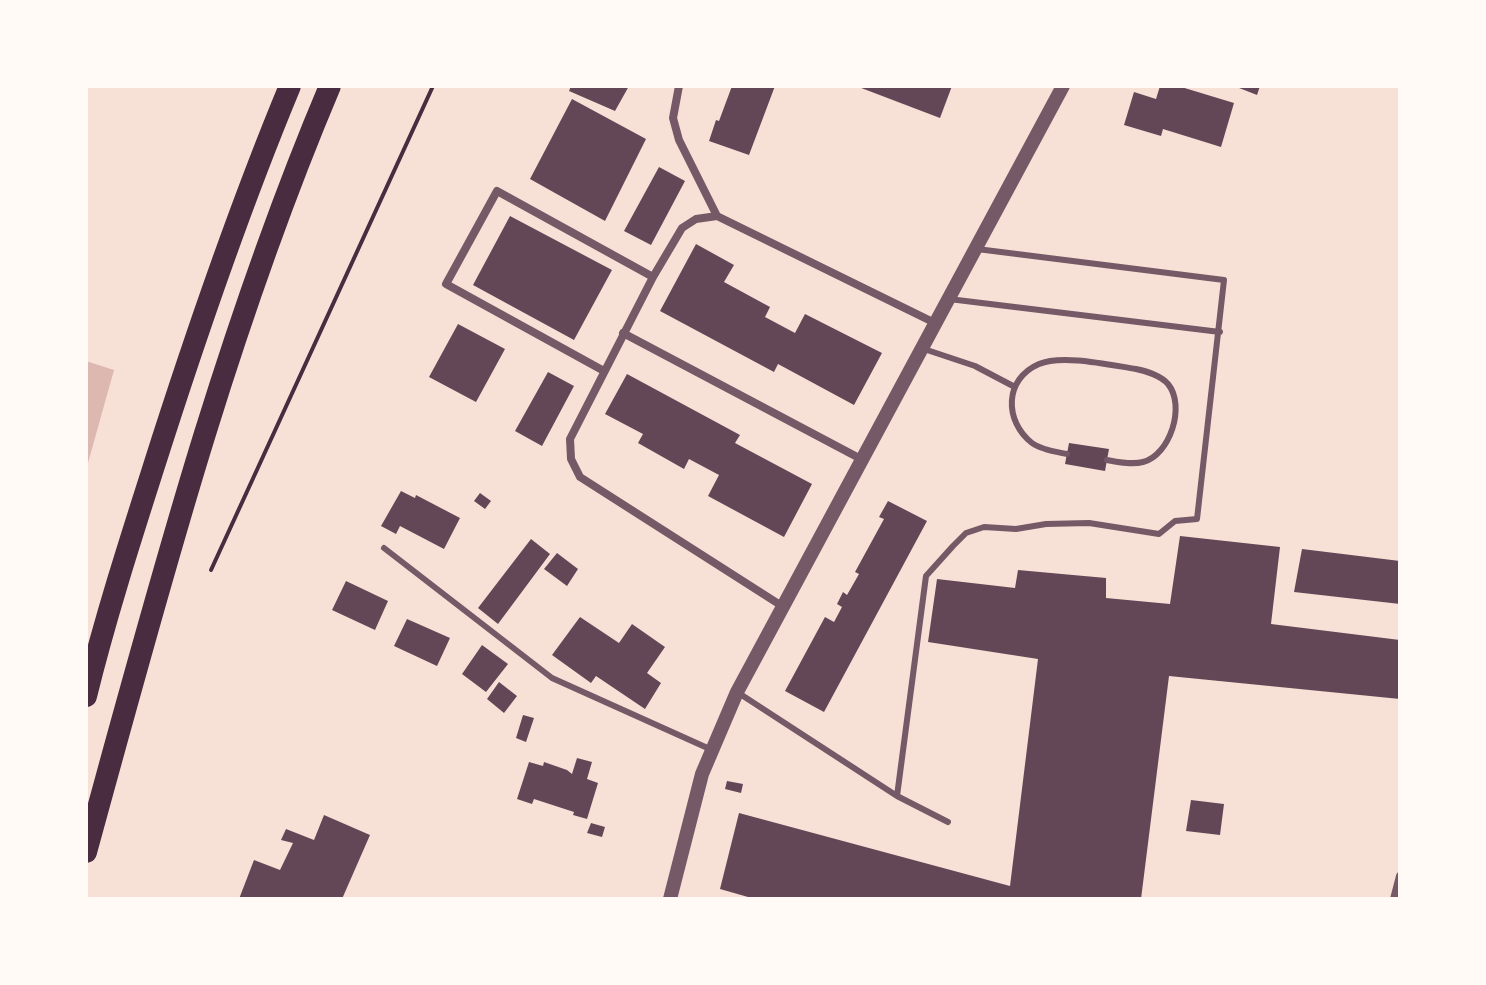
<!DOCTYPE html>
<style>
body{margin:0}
#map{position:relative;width:1486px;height:985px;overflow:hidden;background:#f7e1d7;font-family:"PT Sans",sans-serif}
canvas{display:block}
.frame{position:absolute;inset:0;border:88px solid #fffaf5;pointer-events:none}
</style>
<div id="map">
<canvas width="1486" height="985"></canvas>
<div class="frame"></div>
</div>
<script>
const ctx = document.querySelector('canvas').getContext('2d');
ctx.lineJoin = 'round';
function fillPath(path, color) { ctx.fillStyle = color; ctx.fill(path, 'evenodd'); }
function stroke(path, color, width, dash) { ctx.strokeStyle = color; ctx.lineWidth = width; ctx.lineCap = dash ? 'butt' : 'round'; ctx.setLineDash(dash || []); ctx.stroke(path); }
fillPath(new Path2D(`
 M86 361 114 370 86 470Z`), '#dcb8b0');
fillPath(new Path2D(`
 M571 86H629L615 111 569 91Z
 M732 86H775L749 155 709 141 716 120 719 121Z
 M856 86H952L940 118Z
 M1160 86H1178L1234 103 1221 147 1163 129 1161 136 1124 125 1134 92 1156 99Z
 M1234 86H1260L1257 95Z
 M572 99 646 139 605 221 530 179Z
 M659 167 685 181 651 245 624 231Z
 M510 216 612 270 574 340 473 285Z
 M696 244 734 265 724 282 770 307 765 317 795 333 805 314 882 353 854 405 778 364 774 372 660 311Z
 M458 324 505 349 476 402 429 377Z
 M548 372 574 386 542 446 515 431Z
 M627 374 740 435 735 443 812 484 784 537 708 496 719 475 689 459 684 469 638 443 643 434 605 414Z
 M1069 443 1109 449 1105 471 1065 464Z
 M401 491 415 498 416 495 460 518 444 549 400 526 396 534 381 526Z
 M480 493 491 501 485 509 474 501Z
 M888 501 927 521 824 712 785 691 825 617 834 622 842 607 837 604 843 592 847 595 859 574 855 572 884 519 879 517Z
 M1180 536 1280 547 1271 624 1400 640V699L1169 676 1141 899H755L720 889 739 813 1010 886 1038 659 928 642 937 579 1015 588 1018 570 1106 578V598L1170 604Z
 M531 539 550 554 498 624 478 608Z
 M1302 549 1400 561V604L1294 592Z
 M557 553 578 569 567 586 544 569Z
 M346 581 388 601 375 630 332 610Z
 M580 617 619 643 632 624 665 647 647 673 661 683 645 709 596 676 591 683 552 655Z
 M407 619 450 638 437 666 394 646Z
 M482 645 508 664 486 692 462 674Z
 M499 682 517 696 504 713 487 699Z
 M523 715 534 718 526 742 516 738Z
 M577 758 592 762 587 779 598 783 587 819 573 815 574 812 534 799 532 804 517 799 529 762 543 766 544 762 567 770 572 774Z
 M727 781 743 784 741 793 725 789Z
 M1191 800 1224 804 1220 835 1186 831Z
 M324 815 370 835 342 899H239L254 860 280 870 293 843 281 840 286 829 314 840Z
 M591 823 605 827 602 837 587 833Z`), '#644757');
stroke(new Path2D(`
 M211 570 433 86`), '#4a2c40', 4);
stroke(new Path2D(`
 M949 299 1220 332
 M924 349 975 366 1013 386
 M1067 454C1057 452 1041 450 1032 443 1004 421 1004 379 1039 364 1062 354 1110 365 1136 369 1146 371 1161 376 1168 384 1186 406 1170 455 1143 462 1132 465 1118 462 1107 460
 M384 548 552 678 712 750
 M737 692 897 796 948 822
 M897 796 926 576 953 546 966 533 984 527 1016 529 1046 524 1089 523 1159 534 1175 521 1197 519 1224 280 977 249`), '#755966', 6);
stroke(new Path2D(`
 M679 86 673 118 679 140 717 216
 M623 333 861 459
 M604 371 446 284 497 191 653 277
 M782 606 580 477 571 459 570 439 653 277 682 228 696 219 717 216 935 323
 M1394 899 1400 876`), '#755966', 8);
stroke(new Path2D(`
 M670 899 702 774 737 692 1063 86`), '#755966', 14);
stroke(new Path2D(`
 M86 696C105 619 129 544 153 469 194 340 238 211 290 86
 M86 852C157 594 225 334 330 86`), '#4a2c40', 22);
</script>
